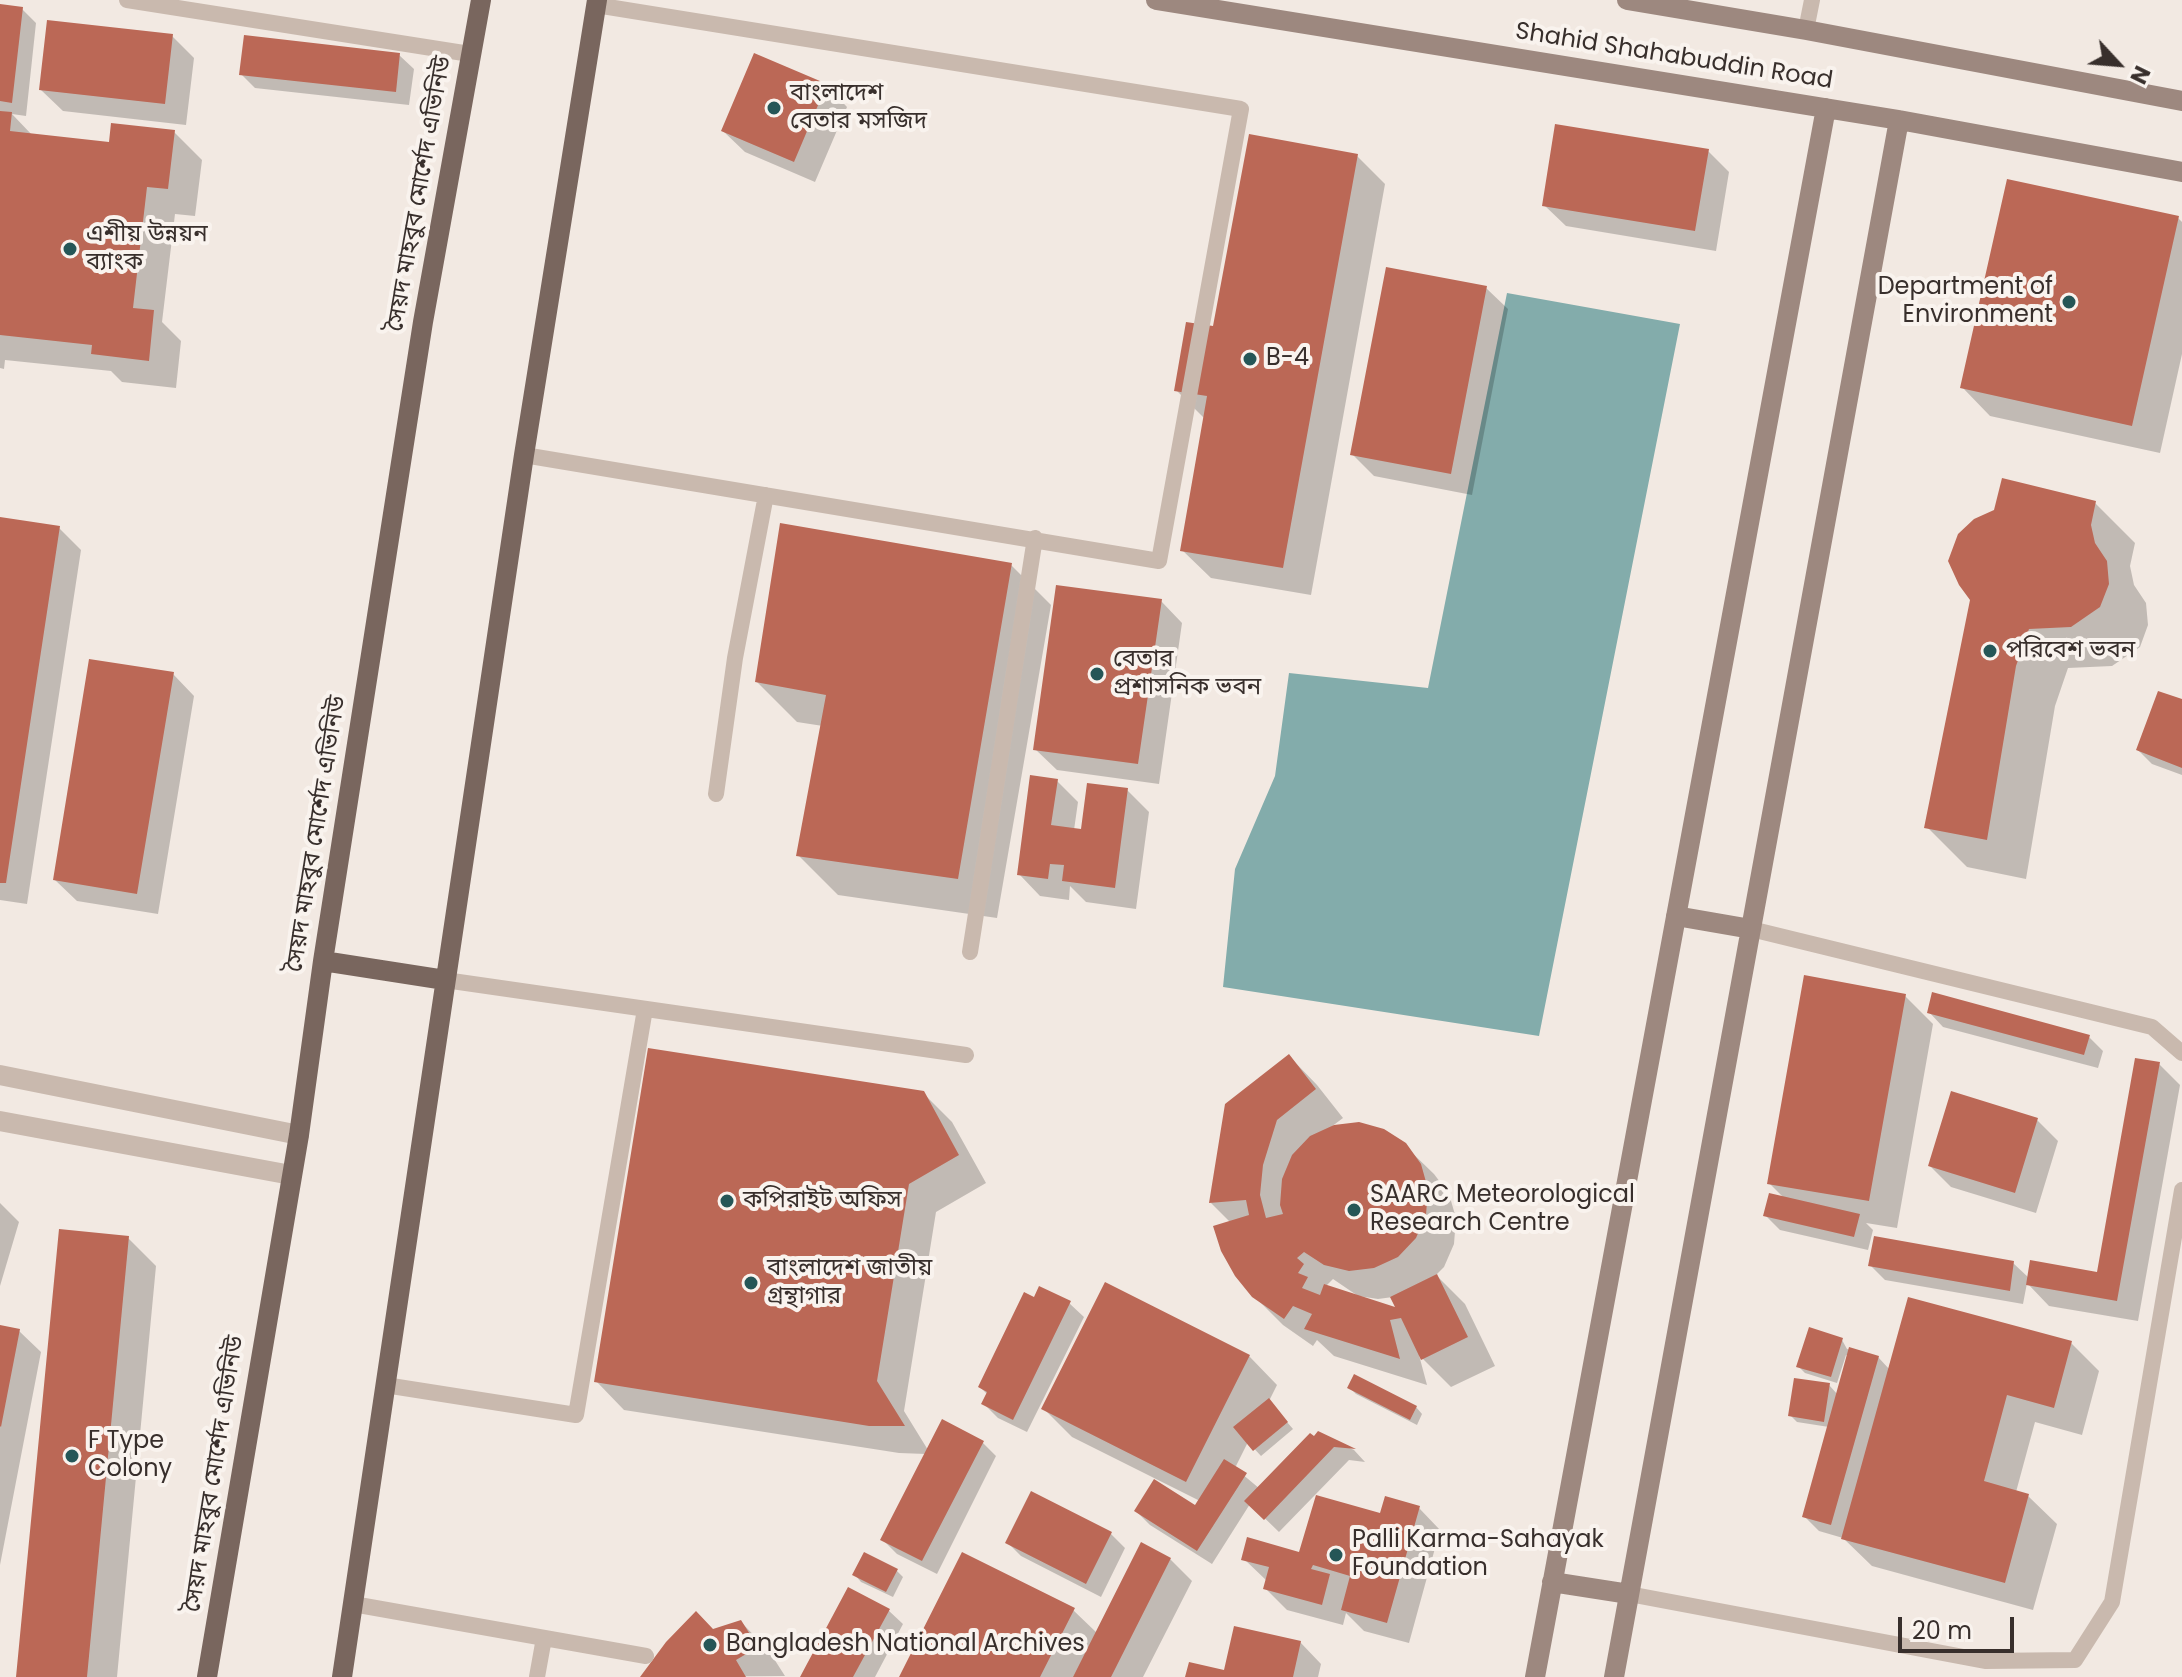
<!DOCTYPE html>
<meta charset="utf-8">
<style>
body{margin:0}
#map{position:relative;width:2182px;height:1677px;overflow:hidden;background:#f2e9e2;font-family:Poppins,sans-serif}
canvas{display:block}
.north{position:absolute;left:2078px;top:24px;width:80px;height:80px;-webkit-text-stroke:6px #f9f3ee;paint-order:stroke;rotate:116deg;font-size:22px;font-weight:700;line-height:32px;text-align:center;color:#382f2c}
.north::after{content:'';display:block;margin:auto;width:28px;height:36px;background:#382f2c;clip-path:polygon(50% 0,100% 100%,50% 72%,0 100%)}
.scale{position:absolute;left:1898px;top:1617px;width:116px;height:36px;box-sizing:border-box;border:4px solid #382f2c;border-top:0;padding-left:10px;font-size:24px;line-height:28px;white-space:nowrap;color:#382f2c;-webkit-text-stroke:6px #f9f3ee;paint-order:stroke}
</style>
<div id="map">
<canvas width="2182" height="1677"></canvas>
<div class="north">N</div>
<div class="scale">20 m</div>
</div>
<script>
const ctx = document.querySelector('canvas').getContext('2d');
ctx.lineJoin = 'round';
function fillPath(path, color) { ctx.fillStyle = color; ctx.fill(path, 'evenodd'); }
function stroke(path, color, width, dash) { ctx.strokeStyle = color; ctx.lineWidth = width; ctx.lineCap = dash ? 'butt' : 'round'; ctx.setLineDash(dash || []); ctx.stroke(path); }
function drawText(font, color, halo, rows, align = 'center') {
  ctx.font = font + ' Poppins,"Noto Sans Bengali",sans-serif'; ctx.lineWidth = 8; ctx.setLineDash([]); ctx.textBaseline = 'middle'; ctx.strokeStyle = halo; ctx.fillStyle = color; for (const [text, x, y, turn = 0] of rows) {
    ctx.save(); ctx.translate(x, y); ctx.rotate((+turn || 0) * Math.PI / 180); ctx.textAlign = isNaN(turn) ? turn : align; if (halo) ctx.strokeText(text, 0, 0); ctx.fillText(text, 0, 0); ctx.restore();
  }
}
fillPath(new Path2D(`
 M1507 293 1680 324 1539 1036 1223 987 1235 869 1275 776 1289 673 1428 688Z`), '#83acab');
fillPath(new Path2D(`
 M0 6 22 9 36 23 26 116 12 114 33 136 111 144 174 132 202 160 195 216 175 214 162 322 181 341 176 388 122 382 111 371 5 360 4 369 0 368Z
 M172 36 194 58 186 125 63 111 41 90Z
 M399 55 414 69 409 105 255 88 241 74Z
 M826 85 847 107 815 182 745 152 723 131Z
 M1708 151 1729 172 1716 251 1566 226 1544 205Z
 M1357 156 1385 184 1311 595 1211 578 1182 550 1205 419 1176 390 1215 329Z
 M2178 218 2182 222V354L2160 453 1990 416 1962 387Z
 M1486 288 1508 309 1472 495 1374 476 1353 455Z
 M2095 503 2135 543 2130 566 2134 585 2146 603 2148 625 2140 647 2112 666 2068 668 2055 706 2026 879 1967 867 1927 827 1972 600Z
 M0 519 59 528 81 550 27 904 0 900Z
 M1011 565 1051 605 997 918 838 895 798 855 823 726 797 722 757 682Z
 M1161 601 1182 623 1159 784 1057 770 1035 749Z
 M173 674 194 696 158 914 77 901 55 880Z
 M2182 701V775L2152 764 2138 750Z
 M1057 781 1078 802 1074 830 1082 831 1127 790 1149 812 1136 909 1086 902 1070 886 1069 900 1040 896 1019 874Z
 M1905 996 1933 1024 1897 1228 1866 1223 1873 1230 1868 1250 1780 1230 1766 1216 1785 1199 1769 1183Z
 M1929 1012 2089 1037 2103 1051 2098 1068 1943 1027Z
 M1289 1056 1317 1085 1343 1118 1331 1127 1404 1145 1434 1174 1449 1194 1456 1218 1454 1244 1444 1267 1436 1275 1465 1304 1495 1366 1451 1387 1419 1355 1427 1385 1334 1356 1317 1340 1313 1346 1283 1325 1254 1296 1231 1223 1211 1203ZM1333 1279 1358 1296 1378 1299 1393 1297 1399 1310 1325 1287Z
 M2159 1064 2180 1085 2138 1321 2049 1306 2027 1283 2023 1304 1885 1280 1871 1266 2013 1263 2029 1278 2098 1274Z
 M923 1093 952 1122 986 1183 936 1212 904 1411 928 1450 982 1442 996 1456 937 1574 897 1554 883 1540 926 1454 899 1453 624 1410 596 1381Z
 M2037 1120 2058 1141 2036 1213 1951 1187 1930 1166Z
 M0 1203 19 1222 0 1286Z
 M128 1238 156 1266 117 1677H18Z
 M1035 1300 1069 1303 1084 1317 1027 1432 998 1418 984 1404 988 1395 980 1387Z
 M0 1327 19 1331 41 1352 0 1565Z
 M1842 1340 1847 1349 1878 1357 1890 1370 2071 1343 2099 1371 2082 1435 2035 1422 2016 1492 2028 1496 2057 1524 2033 1610 1872 1566 1843 1538 1819 1531 1804 1516 1829 1427 1797 1422 1790 1415 1829 1385 1838 1395 1849 1356 1846 1355 1837 1383 1805 1373 1798 1366Z
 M1249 1356 1277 1385 1269 1401 1293 1429 1261 1456 1248 1442 1235 1468 1260 1489 1319 1434 1354 1450 1365 1462 1349 1460 1279 1532 1250 1504 1212 1564 1150 1525 1136 1511 1196 1508 1200 1501 1072 1437 1044 1409Z
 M1350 1388 1416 1407 1422 1414 1417 1425 1356 1394Z
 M1419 1508 1440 1530 1409 1643 1364 1631 1346 1613 1343 1625 1287 1610 1265 1588 1267 1581 1244 1559 1301 1554 1381 1516Z
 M1111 1534 1125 1548 1101 1597 1021 1556 1007 1542Z
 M1170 1559 1192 1581 1143 1677H901L1073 1610 1097 1633Z
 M896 1570 903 1577 893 1597 861 1582 855 1575Z
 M888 1610 903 1624 875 1677H803Z
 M741 1622 769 1651 785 1676 642 1677 713 1631Z
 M1300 1642 1321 1664 1318 1677H1187L1225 1673Z`), '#0003');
fillPath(new Path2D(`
 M0 4 23 7 12 103 0 101Z
 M47 20 173 34 165 104 39 90Z
 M244 35 400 53 396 92 239 75Z
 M754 53 827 84 794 162 721 131Z
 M0 111 12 112 10 131 109 142 111 123 175 130 168 189 147 187 133 308 154 310 149 361 91 354 92 345 0 335Z
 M1555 124 1709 149 1695 231 1542 206Z
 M1249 134 1358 154 1283 568 1180 551 1207 396 1174 391 1186 322 1213 326Z
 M2007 179 2179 216 2132 426 1960 388Z
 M1386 267 1487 286 1451 474 1350 455Z
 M2002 478 2096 501 2091 525 2095 543 2107 561 2109 584 2100 607 2071 627 2029 629 2016 666 1987 840 1924 828 1970 600 1959 585 1948 561 1958 534 1974 519 1994 510Z
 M0 517 60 526 6 883H0Z
 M780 523 1012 563 958 879 796 856 826 695 755 682Z
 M1056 585 1162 599 1138 764 1033 750Z
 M89 659 174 672 137 894 53 880Z
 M2158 691 2182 699V768L2136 750Z
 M1030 775 1058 779 1051 825 1081 829 1087 783 1128 788 1115 888 1062 881 1064 865 1050 864 1048 879 1017 875Z
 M1804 975 1906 994 1869 1201 1767 1184Z
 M1932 992 2090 1035 2084 1055 1927 1013Z
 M648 1048 924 1091 959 1155 909 1184 877 1381 905 1426H869L594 1382Z
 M1289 1054 1316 1089 1277 1120 1263 1165 1260 1195 1266 1218 1283 1214 1280 1205 1282 1179 1292 1155 1310 1136 1334 1125 1359 1122 1384 1129 1406 1143 1421 1164 1428 1189 1426 1215 1416 1238 1398 1257 1374 1268 1349 1271 1324 1265 1304 1252 1297 1258 1304 1264 1298 1273 1308 1277 1302 1288 1320 1295 1324 1284 1395 1307 1390 1297 1437 1274 1468 1337 1421 1360 1401 1318 1390 1320 1400 1359 1304 1329 1312 1314 1293 1306 1284 1319 1252 1297 1235 1276 1221 1251 1213 1226 1249 1215 1246 1200 1209 1203 1225 1104Z
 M2135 1058 2160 1062 2117 1301 2026 1285 2030 1260 2097 1272Z
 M1951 1091 2038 1118 2015 1193 1928 1166Z
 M1769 1193 1860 1214 1854 1237 1763 1216Z
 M59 1229 129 1236 87 1677H16Z
 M1874 1236 2014 1261 2010 1291 1868 1266Z
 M1105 1282 1250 1355 1186 1482 1041 1409Z
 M1039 1286 1071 1301 1013 1420 981 1404 987 1392 978 1387 1024 1292 1034 1297Z
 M1908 1297 2072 1341 2054 1408 2007 1395 1984 1481 2029 1494 2005 1583 1841 1539Z
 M0 1325 20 1329 1 1427 0 1426Z
 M1809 1327 1843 1338 1831 1377 1796 1367Z
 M1849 1347 1879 1356 1831 1525 1802 1517Z
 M1354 1374 1417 1406 1410 1420 1347 1388Z
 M1794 1378 1830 1383 1824 1422 1788 1416Z
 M1269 1398 1288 1422 1253 1451 1233 1427Z
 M942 1419 984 1441 922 1561 880 1540Z
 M1318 1431 1356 1449 1334 1447 1264 1520 1244 1501 1310 1433 1314 1436Z
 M1224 1459 1247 1473 1197 1551 1134 1511 1154 1479 1195 1505Z
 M1031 1491 1112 1532 1086 1584 1005 1543Z
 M1316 1495 1380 1513 1385 1496 1420 1506 1387 1623 1341 1610 1350 1576 1313 1565 1311 1569 1330 1574 1322 1605 1263 1589 1269 1567 1241 1560 1247 1537 1299 1552Z
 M1141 1542 1171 1558 1111 1677H1073Z
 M864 1552 898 1569 886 1592 852 1575Z
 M962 1552 1075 1608 1040 1677H899Z
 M848 1587 890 1609 853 1677H800Z
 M696 1611 713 1629 741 1620 758 1647 736 1660 746 1677H640L666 1642Z
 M1234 1626 1301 1641 1293 1677H1185L1189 1662 1224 1670Z`), '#bb6856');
stroke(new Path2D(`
 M127 0 470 54
 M1806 30 1812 0
 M524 455 1159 561 1241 109 596 5
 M716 794 735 658 766 495
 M1751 929 2152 1027 2182 1053
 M970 952 1035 538
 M445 980 966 1055
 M385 1385 576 1415 645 1009
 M1629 1594 1985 1661 2075 1660 2112 1602 2182 1190
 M353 1604 646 1656
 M537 1677 544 1638`), '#c9b9ae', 16);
stroke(new Path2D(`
 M0 1075 299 1135
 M0 1121 291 1175`), '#c9b9ae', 20);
stroke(new Path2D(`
 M1156 0 1899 120 2182 172
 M1627 0 1806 30 2182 101
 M1676 916 1751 929
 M1552 1582 1629 1594
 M1535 1677 1826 108
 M1614 1677 1899 120`), '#9d887f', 20);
stroke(new Path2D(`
 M323 961 445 980
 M207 1677 299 1135 323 961 423 322 481 0
 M342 1677 524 455 597 0`), '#79665e', 20);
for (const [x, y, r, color] of [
 [774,108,8,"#255657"],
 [70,249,8,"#255657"],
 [2069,302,8,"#255657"],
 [1250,359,8,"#255657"],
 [1990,651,8,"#255657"],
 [1097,674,8,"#255657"],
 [727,1201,8,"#255657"],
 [1354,1210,8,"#255657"],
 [751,1283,8,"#255657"],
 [72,1456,8,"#255657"],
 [1336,1555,8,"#255657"],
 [710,1645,8,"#255657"]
]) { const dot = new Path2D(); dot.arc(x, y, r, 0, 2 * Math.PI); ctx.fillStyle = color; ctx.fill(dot); stroke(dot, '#f9f3ee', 3); }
drawText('24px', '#382f2c', '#f9f3ee', [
 ["Shahid Shahabuddin Road",1674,57,9],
 ["সৈয়দ মাহবুব মোর্শেদ এভিনিউ",420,194,-80],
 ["সৈয়দ মাহবুব মোর্শেদ এভিনিউ",317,834,-81],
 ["সৈয়দ মাহবুব মোর্শেদ এভিনিউ",215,1474,-81]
]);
drawText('24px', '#382f2c', '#f9f3ee', [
 ["বাংলাদেশ",790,94],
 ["বেতার মসজিদ",790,122],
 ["এশীয় উন্নয়ন",86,235],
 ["ব্যাংক",86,263],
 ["Department of",2053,288,"right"],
 ["Environment",2053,316,"right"],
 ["B-4",1266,359],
 ["পরিবেশ ভবন",2006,651],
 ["বেতার",1113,660],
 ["প্রশাসনিক ভবন",1113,688],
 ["SAARC Meteorological",1370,1196],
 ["Research Centre",1370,1224],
 ["কপিরাইট অফিস",743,1201],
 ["বাংলাদেশ জাতীয়",767,1269],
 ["গ্রন্থাগার",767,1297],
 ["F Type",88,1442],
 ["Colony",88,1470],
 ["Palli Karma-Sahayak",1352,1541],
 ["Foundation",1352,1569],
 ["Bangladesh National Archives",726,1645]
], 'left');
</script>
